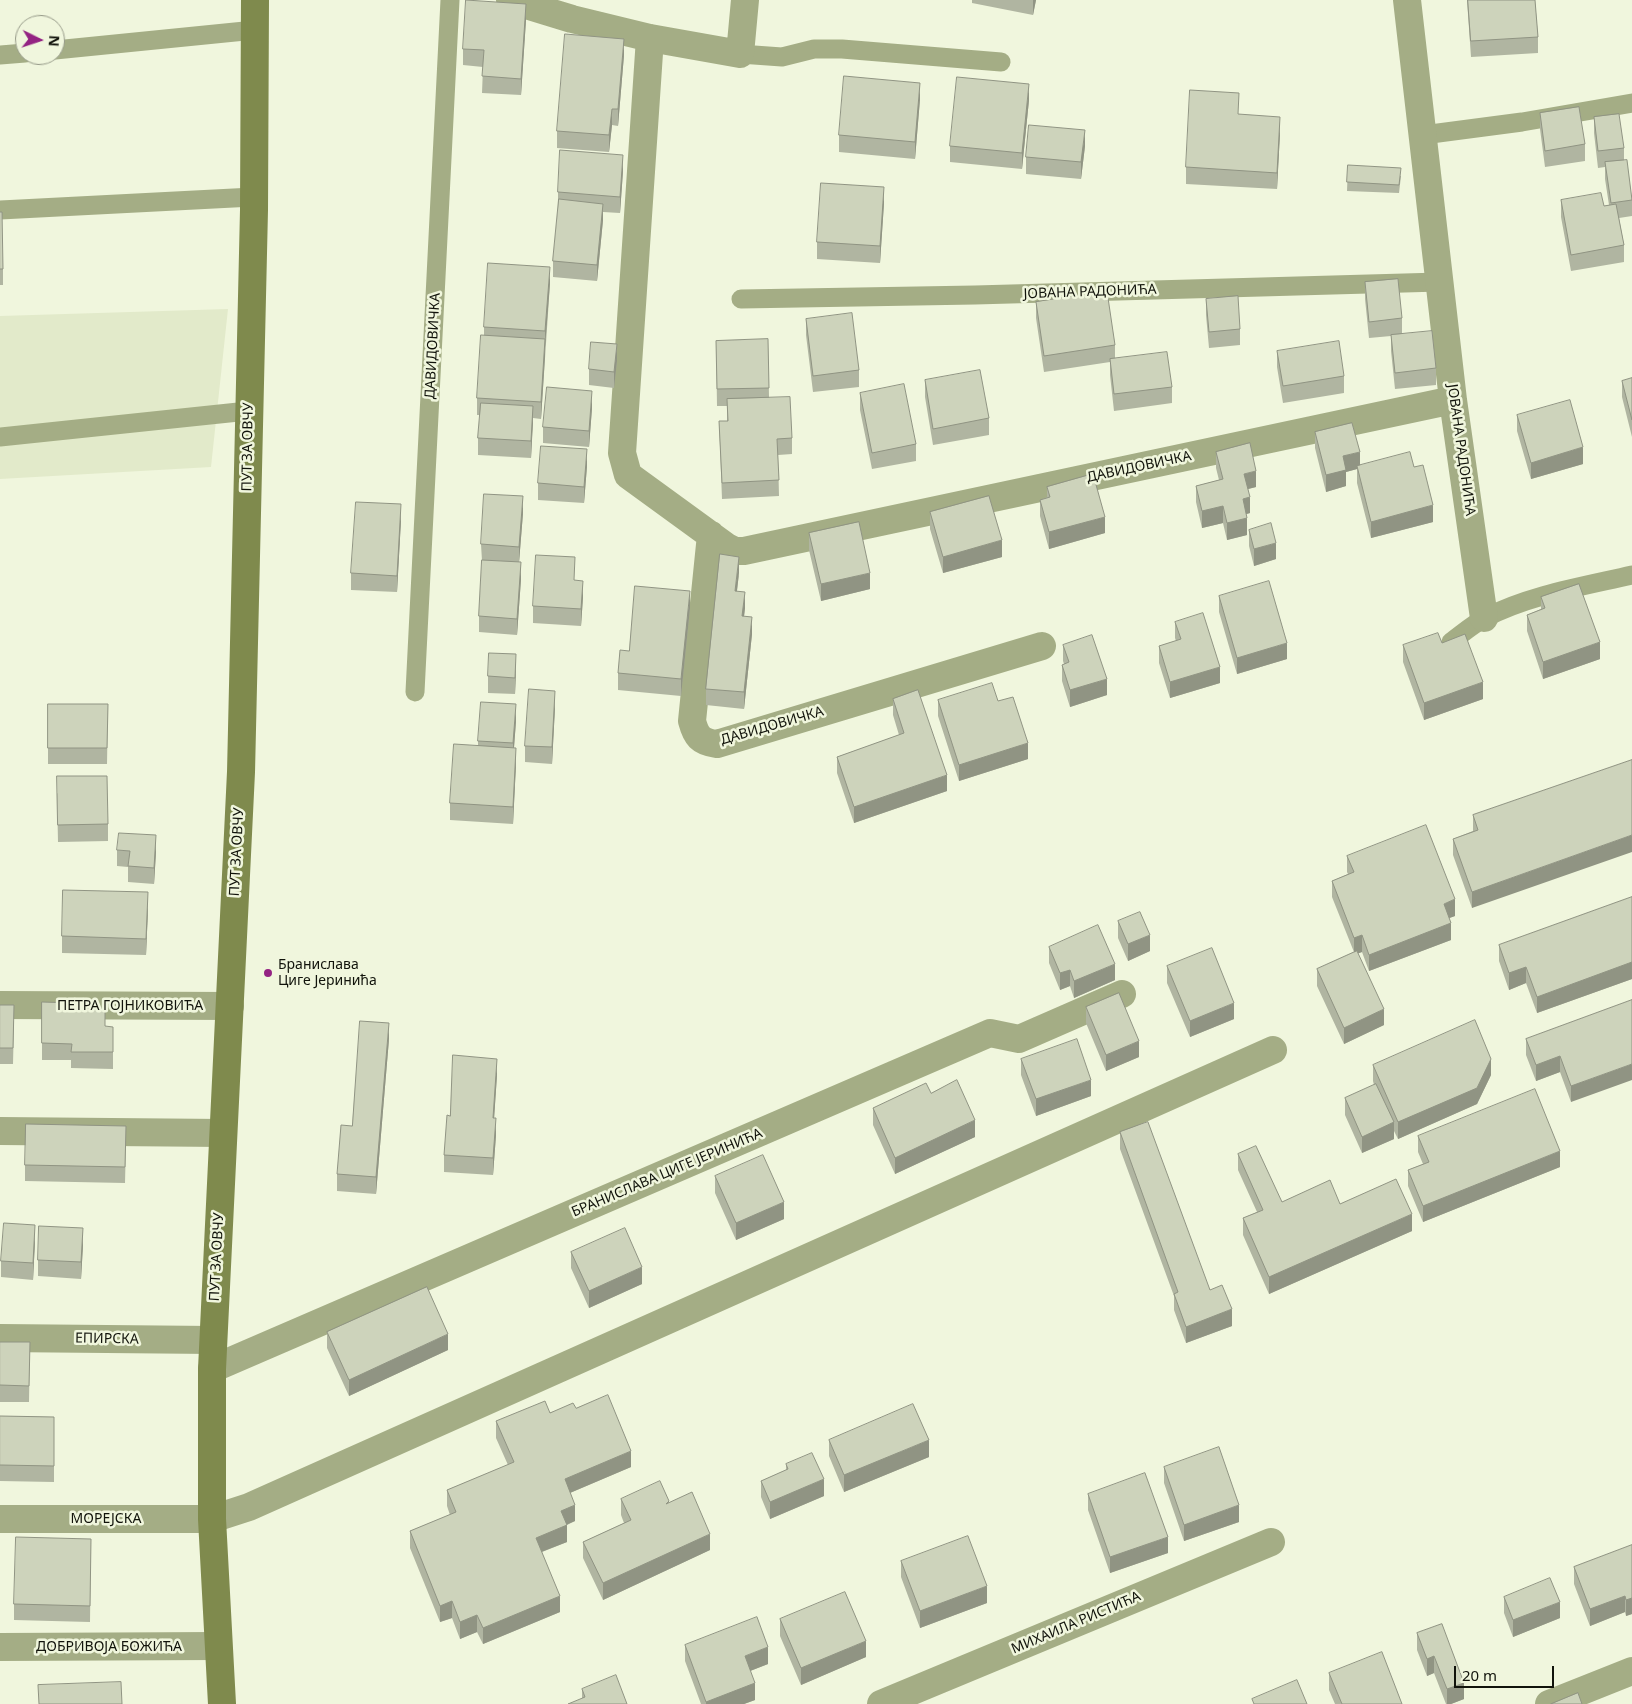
<!DOCTYPE html>
<meta charset="utf-8">
<style>
body{margin:0}
#map{position:relative;width:1632px;height:1704px;overflow:hidden;background:#f0f6dd;font-family:"Noto Sans",sans-serif}
canvas{display:block}
.north{position:absolute;left:15px;top:15px;width:50px;height:50px;box-sizing:border-box;background:#f0f6dd;border:1px solid #979b89;border-radius:50%;rotate:94deg;font-size:14px;font-weight:700;line-height:20px;text-align:center;color:#11130b}
.north::after{content:'';display:block;margin:auto;width:18px;height:22px;background:#942383;clip-path:polygon(50% 0,100% 100%,50% 72%,0 100%)}
.scale{position:absolute;left:1454px;top:1666px;width:100px;height:22px;box-sizing:border-box;border:2px solid #11130b;border-top:0;padding-left:6px;font-size:15px;line-height:18px;white-space:nowrap;color:#11130b;-webkit-text-stroke:4px #f0f6dd;paint-order:stroke}
</style>
<div id="map">
<canvas width="1632" height="1704"></canvas>
<div class="north">N</div>
<div class="scale">20 m</div>
</div>
<script>
const ctx = document.querySelector('canvas').getContext('2d');
ctx.lineJoin = 'round';
function fillPath(path, color) { ctx.fillStyle = color; ctx.fill(path, 'evenodd'); }
function stroke(path, color, width, dash) { ctx.strokeStyle = color; ctx.lineWidth = width; ctx.lineCap = dash ? 'butt' : 'round'; ctx.setLineDash(dash || []); ctx.stroke(path); }
function drawText(font, color, halo, rows, align = 'center') {
  ctx.font = font + ' "Noto Sans",sans-serif'; ctx.lineWidth = 5; ctx.setLineDash([]); ctx.textBaseline = 'middle'; ctx.strokeStyle = halo; ctx.fillStyle = color; for (const [text, x, y, turn = 0] of rows) {
    ctx.save(); ctx.translate(x, y); ctx.rotate((+turn || 0) * Math.PI / 180); ctx.textAlign = isNaN(turn) ? turn : align; if (halo) ctx.strokeText(text, 0, 0); ctx.fillText(text, 0, 0); ctx.restore();
  }
}
fillPath(new Path2D(`
 M228 309 211 467 0 479V316Z`), '#e2eaca');
stroke(new Path2D(`
 M55 50 255 30
 M740 54 782 57 814 49H842L1001 62
 M0 55 25 53
 M1423 135 1522 122 1632 103
 M0 210 253 197
 M741 299 975 295 1440 282
 M0 437 248 411
 M1451 642C1462 634 1473 624 1485 618 1529 595 1584 586 1632 575
 M415 692 450 0`), '#a4ad85', 19);
stroke(new Path2D(`
 M510 0 572 19 650 38 740 54 745 0
 M1407 0 1453 400 1484 618
 M650 38 622 453 628 475 727 547 735 551H744L1453 400
 M711 535 692 721C696 736 700 742 717 744L1042 646
 M0 1005 230 1006
 M0 1131 223 1133
 M0 1338 213 1340
 M212 1369 990 1033 1019 1039 1122 994
 M0 1519H212L249 1507 1273 1050
 M0 1647 218 1646
 M881 1704 1271 1542
 M1549 1704 1632 1671`), '#a4ad85', 28);
stroke(new Path2D(`
 M222 1704 212 1519V1369L241 772 254 210 255 0`), '#7f8a4d', 28);
fillPath(new Path2D(`
 M972 0H1036L1033 15 972 3Z
 M1467 0H1535L1538 37V53L1471 57Z
 M526 20 521 95 482 93 483 67 463 65V49Z
 M624 55 618 126 612 125 609 152 557 148V131Z
 M920 99 915 159 839 152V135Z
 M1029 100 1022 169 950 162V146Z
 M1540 113 1585 144V161L1545 167 1540 129Z
 M1239 114 1280 133 1277 189 1186 184V167Z
 M1594 117 1624 148V160L1632 200V216L1619 218 1624 245V262L1571 271 1561 217V200L1604 206 1609 205 1605 179V167L1598 168 1594 133Z
 M1085 146 1081 179 1026 174V157Z
 M1348 165 1401 176 1399 193 1347 191Z
 M623 171 620 213 603 212V220L597 281 553 277V261L558 208V192Z
 M884 203 880 263 817 259V242Z
 M0 212 3 269V285H0Z
 M1365 282 1402 318V334L1436 368V385L1395 389 1391 351V336L1369 338 1365 299Z
 M550 283 541 419 533 418 531 458 478 455V438L480 415H477V398L484 335V327Z
 M1206 299 1240 329V345L1209 348 1206 315Z
 M1036 302 1115 345V358L1172 387V403L1114 411 1110 375V362L1044 372 1036 318Z
 M806 319 859 370V387L813 392 806 335Z
 M768 339 769 397 792 438V454L778 455 779 496 722 499 719 421H727V406H717L716 341Z
 M1277 351 1344 376V393L1283 403 1277 367Z
 M617 361 614 388 589 385V369Z
 M1632 378V437L1622 397V381Z
 M925 380 989 418V435L933 445 925 397Z
 M860 393 916 444V461L872 469 860 410Z
 M592 408 589 447 543 443V427Z
 M1517 415 1583 464 1531 479 1517 431Z
 M1315 432 1360 465 1414 467 1433 522 1371 538 1357 483V469L1346 472V486L1326 492 1315 448Z
 M1216 452 1256 487 1248 489 1250 513 1246 514 1247 535 1227 540 1223 523 1202 528 1196 502V486L1219 480 1216 468Z
 M587 466 584 503 538 500V483Z
 M1047 487 1105 533 1049 549 1040 516V500L1047 497Z
 M930 512 1002 557 943 573 930 529Z
 M523 513 519 562 521 579 517 635 479 632V616L482 561 481 544Z
 M401 520 397 592 351 590V573Z
 M1249 530 1276 559 1254 566 1249 546Z
 M809 533 870 589 821 601 809 550Z
 M739 573 737 591 745 608 744 616 752 634 744 709 706 705V689Z
 M574 580 583 597 581 626 533 623V606Z
 M1219 596 1287 659 1237 674 1219 612Z
 M1541 597 1600 659 1543 679 1527 631V615L1541 609Z
 M690 608 681 696 618 690V673Z
 M1175 622 1220 683 1170 698 1159 663V646L1176 641 1175 638Z
 M1442 643 1483 699 1424 720 1403 662V645Z
 M1063 645 1107 695 1070 707 1062 681V665L1064 664 1063 661Z
 M516 670 515 694 488 693V676Z
 M893 699 947 791 854 823 837 773V757L899 735 893 715Z
 M938 700 998 701 1028 759 959 781 938 716Z
 M48 704H108L107 764H48Z
 M555 707 552 764 525 762V746Z
 M516 721 514 748 516 764 513 824 450 820V803L478 745V741Z
 M1632 760 1472 908 1453 855V839L1473 831V815Z
 M57 793 108 824V841L58 842Z
 M117 850 156 852 154 884 128 882V867L117 866Z
 M1347 856 1455 916 1449 918 1451 940 1369 971 1362 952 1358 953 1384 1025 1344 1044 1317 986V969L1354 952 1332 897V881L1348 874 1347 872Z
 M1632 897V979L1537 1013 1526 983 1509 990 1499 961V945Z
 M148 909 146 955 62 953V936Z
 M1118 921 1150 951 1128 961 1118 938Z
 M1049 947 1115 980 1074 998 1070 986 1060 990 1049 963Z
 M1167 966 1234 1019 1190 1037 1167 983Z
 M1632 1000 1571 1102 1560 1072 1536 1081 1526 1055V1039Z
 M42 1002 75 1008 105 1026 113 1043V1069L71 1068V1060H42Z
 M0 1005 14 1022 13 1064H0Z
 M1086 1007 1139 1057 1106 1071 1086 1023Z
 M389 1039 376 1194 337 1191V1174L352 1126Z
 M1021 1059 1091 1096 1036 1116 1021 1075Z
 M1373 1065 1491 1075 1477 1104 1398 1139 1394 1131V1139L1362 1153 1345 1115V1098L1374 1085 1373 1081Z
 M497 1075 494 1118 496 1135 493 1175 444 1172V1155L450 1116Z
 M931 1093 975 1137 895 1174 873 1125V1108Z
 M1120 1132 1210 1290 1232 1326 1186 1343 1174 1310V1296L1120 1149Z
 M1418 1136 1560 1167 1423 1222 1408 1186V1170L1423 1164 1418 1152Z
 M126 1142 125 1183 25 1181V1165Z
 M1238 1154 1282 1202 1340 1204 1412 1231 1269 1294 1243 1235V1218L1257 1212 1238 1170Z
 M715 1176 784 1219 736 1240 715 1193Z
 M35 1241 33 1280 1 1277V1261Z
 M83 1245 81 1279 38 1276V1260Z
 M571 1252 642 1284 589 1308 571 1268Z
 M327 1332 448 1350 349 1396 327 1348Z
 M0 1342H30L29 1402H0Z
 M576 1408 631 1467 570 1493 575 1521 567 1525V1542L542 1552 560 1612 483 1644 477 1632 460 1639 452 1618 440 1622 410 1548V1531L450 1515 447 1506V1490L508 1465 496 1438V1421Z
 M0 1416 54 1417V1482L0 1481Z
 M829 1440 929 1457 844 1492 829 1456Z
 M786 1464 824 1496 770 1519 761 1497V1481L786 1470Z
 M1164 1467 1239 1522 1184 1541 1164 1483Z
 M1088 1494 1168 1553 1110 1573 1088 1510Z
 M621 1499 669 1502 710 1550 603 1600 583 1558V1542L624 1523 621 1515Z
 M91 1539 90 1622 14 1620V1604Z
 M1632 1545V1614L1626 1616 1625 1612 1590 1626 1574 1584V1567Z
 M901 1561 987 1603 920 1628 901 1577Z
 M1504 1597 1560 1618 1513 1637 1504 1613Z
 M780 1619 866 1657 801 1685 780 1636Z
 M1442 1624 1464 1699 1451 1704H1446L1434 1673 1427 1676 1417 1650V1633Z
 M685 1645 768 1664 750 1671 755 1700 744 1704H701L685 1661Z
 M1329 1673 1402 1704H1335L1329 1690Z
 M582 1689 627 1704 582 1698Z`), '#b0b5a1');
fillPath(new Path2D(`
 M1033 0H1036L1033 15Z
 M526 4V20L521 95V79Z
 M624 39V55L618 126V109Z
 M920 83V99L915 159V142Z
 M1029 84V100L1022 169V153Z
 M612 109V125L609 152V135Z
 M1280 117V133L1277 189V173Z
 M1085 130V146L1081 179V162Z
 M623 155V171L620 213V197Z
 M884 187V203L880 263V246Z
 M603 204V220L597 281V265Z
 M550 267V283L545 347V331Z
 M545 339V356L541 419V402Z
 M617 344V361L614 388V372Z
 M592 391V408L589 447V431Z
 M533 406V422L531 458V441Z
 M1583 447V464L1531 479V463Z
 M587 449V466L584 503V487Z
 M1360 452V469L1357 466V469L1346 472V486L1326 492V475L1343 456Z
 M1256 471V487L1244 490V474Z
 M523 496V513L519 563V547Z
 M1250 497V513L1243 515V499Z
 M401 504V520L397 592V576Z
 M1433 505V522L1371 538V522Z
 M1223 506V523L1202 528V511Z
 M1105 517V533L1049 549V532Z
 M1247 518V535L1227 540V523Z
 M1002 540V557L943 573V557Z
 M1276 543V559L1254 566V549Z
 M739 557V573L735 607V591Z
 M521 562V579L517 635V619Z
 M870 573V589L821 601V584Z
 M583 581V597L581 626V609Z
 M690 591V608L681 696V679Z
 M745 592V608L742 633V616Z
 M752 617V634L744 709V692Z
 M1600 642V659L1543 679V662Z
 M1287 643V659L1237 674V658Z
 M516 654V670L515 694V678Z
 M1220 667V683L1170 698V682Z
 M1107 679V695L1070 707V690Z
 M1483 682V699L1424 720V703Z
 M555 691V707L552 764V747Z
 M516 704V721L513 760V743Z
 M1028 743V759L959 781V765Z
 M516 748V764L513 824V807Z
 M947 775V791L854 823V807Z
 M156 835V852L154 884V868Z
 M1632 835V852L1472 908V892Z
 M148 892V909L146 955V939Z
 M1455 899V916L1444 920V904Z
 M1451 923V940L1369 971V955Z
 M1150 935V951L1128 961V944Z
 M1362 935V952L1354 955V938Z
 M1632 962V979L1537 1013V997Z
 M1115 964V980L1074 998V981Z
 M1526 967V983L1509 990V973Z
 M1070 970V986L1060 990V973Z
 M1234 1003V1019L1190 1037V1021Z
 M1384 1009V1025L1344 1044V1028Z
 M389 1023V1039L376 1194V1177Z
 M1139 1041V1057L1106 1071V1055Z
 M1560 1056V1072L1536 1081V1065Z
 M497 1059V1075L493 1135V1118Z
 M1491 1059V1075L1477 1104 1398 1139V1122Z
 M1632 1064V1080L1571 1102V1086Z
 M1091 1080V1096L1036 1116V1099Z
 M496 1118V1135L493 1175V1158Z
 M975 1120V1137L895 1174V1158Z
 M1394 1122V1139L1362 1153V1137Z
 M1560 1151V1167L1423 1222V1206Z
 M784 1202V1219L736 1240V1223Z
 M1412 1214V1231L1269 1294V1277Z
 M35 1225V1241L33 1280V1263Z
 M83 1228V1245L81 1279V1262Z
 M642 1267V1284L589 1308V1291Z
 M1232 1309V1326L1186 1343V1327Z
 M448 1334V1350L349 1396V1380Z
 M929 1440V1457L844 1492V1475Z
 M631 1451V1467L565 1495V1479Z
 M824 1479V1496L770 1519V1502Z
 M575 1505V1521L561 1527V1511Z
 M1239 1505V1522L1184 1541V1525Z
 M567 1525V1542L536 1554V1538Z
 M710 1534V1550L603 1600V1583Z
 M1168 1537V1553L1110 1573V1557Z
 M987 1586V1603L920 1628V1611Z
 M560 1596V1612L483 1644V1628Z
 M1625 1596V1612L1590 1626V1609Z
 M1632 1598V1614L1626 1616V1600Z
 M452 1601V1618L440 1622V1606Z
 M1560 1602V1618L1513 1637V1620Z
 M477 1615V1632L460 1639V1622Z
 M866 1641V1657L801 1685V1668Z
 M768 1647V1664L745 1673V1656Z
 M1434 1656V1673L1427 1676V1659Z
 M755 1683V1700L744 1704H706V1702Z
 M1464 1683V1699L1451 1704H1447V1689Z`), '#909483');
const building = new Path2D(`
 M466 0 526 4 521 79 482 76 484 50 463 49Z
 M1468 0H1535L1538 37 1471 41Z
 M565 34 624 39 618 109H612L609 135 557 131Z
 M844 76 920 83 915 142 839 135Z
 M957 77 1029 84 1022 153 950 146Z
 M1190 90 1239 93 1238 114 1280 117 1277 173 1186 167Z
 M1579 107 1585 144 1545 151 1540 113Z
 M1619 114 1624 148 1598 151 1594 117Z
 M1029 125 1085 130 1081 162 1026 157Z
 M560 150 623 155 620 197 558 192Z
 M1627 160 1632 200 1611 203 1605 162Z
 M1348 165 1401 168 1399 185 1347 182Z
 M821 183 884 187 880 246 817 242Z
 M1601 193 1604 206 1616 204 1624 245 1571 255 1561 200Z
 M559 199 603 204 597 265 553 261Z
 M0 212H2L3 269H0Z
 M488 263 550 267 545 331 484 327Z
 M1398 279 1402 318 1369 322 1365 282Z
 M1107 291 1115 345 1044 356 1036 302Z
 M1238 296 1240 329 1209 332 1206 299Z
 M852 313 859 370 813 376 806 319Z
 M1432 331 1436 368 1395 373 1391 335Z
 M481 335 545 339 541 402 477 398Z
 M768 339 769 388 717 389 716 341Z
 M1339 341 1344 376 1283 386 1277 351Z
 M591 342 617 344 614 372 589 369Z
 M1167 352 1172 387 1114 394 1110 359Z
 M980 370 989 418 933 429 925 380Z
 M1632 378V420L1622 381Z
 M904 384 916 444 872 453 860 393Z
 M547 387 592 391 589 431 543 427Z
 M790 397 792 438 777 439 779 480 722 483 719 421H728L727 399Z
 M1570 400 1583 447 1531 463 1517 415Z
 M481 403 533 406 531 441 478 438Z
 M1352 423 1360 452 1343 456 1346 470 1326 475 1315 432Z
 M1250 443 1256 471 1244 474 1250 497 1243 499 1247 518 1227 523 1223 506 1202 511 1196 486 1223 479 1216 452Z
 M541 446 587 449 584 487 538 483Z
 M1410 452 1414 467 1423 465 1433 505 1371 522 1357 466Z
 M1093 474 1105 517 1049 532 1040 500 1050 497 1047 487Z
 M484 494 523 496 519 547 481 544Z
 M989 496 1002 540 943 557 930 512Z
 M356 502 401 504 397 576 351 573Z
 M859 522 870 573 821 584 809 533Z
 M1271 523 1276 543 1254 549 1249 530Z
 M720 554 739 557 735 591 745 592 742 616 752 617 744 692 706 689Z
 M536 555 575 557 574 580 583 581 581 609 533 606Z
 M482 560 521 562 517 619 479 616Z
 M1269 581 1287 643 1237 658 1219 596Z
 M1579 584 1600 642 1543 662 1527 615 1545 608 1541 597Z
 M635 586 690 591 681 679 618 673 620 650 629 651Z
 M1203 613 1220 667 1170 682 1159 646 1181 639 1175 622Z
 M1438 633 1442 643 1465 634 1483 682 1424 703 1403 645Z
 M1092 635 1107 679 1070 690 1062 665 1069 662 1063 645Z
 M489 653 516 654 515 678 488 676Z
 M992 683 998 701 1013 697 1028 743 959 765 938 700Z
 M529 689 555 691 552 747 525 746Z
 M918 690 947 775 854 807 837 757 904 733 893 699Z
 M481 702 516 704 513 743 478 741Z
 M48 704H108L107 748H48Z
 M454 744 516 748 513 807 450 803Z
 M1632 760V835L1472 892 1453 839 1478 830 1473 815Z
 M57 776H107L108 824 58 825Z
 M1426 825 1455 899 1444 904 1451 923 1369 955 1362 935 1354 938 1332 881 1354 872 1347 856Z
 M119 833 156 835 154 868 128 866 130 851 117 850Z
 M63 890 148 892 146 939 62 936Z
 M1632 897V962L1537 997 1526 967 1509 973 1499 945Z
 M1140 912 1150 935 1128 944 1118 921Z
 M1098 925 1115 964 1074 981 1070 970 1060 973 1049 947Z
 M1212 948 1234 1003 1190 1021 1167 966Z
 M1357 951 1384 1009 1344 1028 1317 969Z
 M1119 993 1139 1041 1106 1055 1086 1007Z
 M1632 1000V1064L1571 1086 1560 1056 1536 1065 1526 1039Z
 M42 1002 75 1003 74 1008 105 1009V1026L113 1027V1052H71L72 1044 42 1043Z
 M0 1005H14L13 1048H0Z
 M1475 1020 1491 1059 1477 1088 1398 1122 1373 1065Z
 M360 1021 389 1023 376 1177 337 1174 341 1125 352 1126Z
 M1077 1039 1091 1080 1036 1099 1021 1059Z
 M453 1055 497 1059 493 1118H496L493 1158 444 1155 447 1115 450 1116Z
 M957 1080 975 1120 895 1158 873 1108 926 1083 931 1093Z
 M1376 1084 1394 1122 1362 1137 1345 1098Z
 M1535 1089 1560 1151 1423 1206 1408 1170 1429 1162 1418 1136Z
 M1148 1122 1210 1290 1222 1285 1232 1309 1186 1327 1174 1294 1178 1292 1120 1132Z
 M26 1124 126 1126 125 1167 25 1165Z
 M1256 1146 1282 1202 1330 1180 1340 1204 1396 1179 1412 1214 1269 1277 1243 1218 1263 1210 1238 1154Z
 M763 1155 784 1202 736 1223 715 1176Z
 M4 1223 35 1225 33 1263 1 1261Z
 M39 1226 83 1228 81 1262 38 1260Z
 M625 1228 642 1267 589 1291 571 1252Z
 M427 1287 448 1334 349 1380 327 1332Z
 M0 1342H30L29 1386 0 1385Z
 M608 1395 631 1451 565 1479 575 1505 561 1511 567 1525 536 1538 560 1596 483 1628 477 1615 460 1622 452 1601 440 1606 410 1531 456 1512 447 1490 514 1462 496 1421 545 1401 550 1413 573 1403 576 1408Z
 M913 1404 929 1440 844 1475 829 1440Z
 M0 1416 54 1417V1466L0 1465Z
 M1219 1447 1239 1505 1184 1525 1164 1467Z
 M812 1453 824 1479 770 1502 761 1481 788 1469 786 1464Z
 M1145 1473 1168 1537 1110 1557 1088 1494Z
 M660 1481 669 1501 666 1504 692 1492 710 1534 603 1583 583 1542 631 1520 621 1499Z
 M968 1536 987 1586 920 1611 901 1561Z
 M16 1537 91 1539 90 1606 14 1604Z
 M1632 1545V1598L1626 1600 1625 1596 1590 1609 1574 1567Z
 M1550 1578 1560 1602 1513 1620 1504 1597Z
 M845 1592 866 1641 801 1668 780 1619Z
 M757 1617 768 1647 745 1656 755 1683 706 1702 685 1645Z
 M1442 1624 1464 1683 1447 1689 1434 1656 1427 1659 1417 1633Z
 M1382 1652 1402 1704H1342L1329 1673Z
 M616 1675 627 1704H568L585 1697 582 1689Z
 M1297 1680 1307 1704H1254L1252 1699Z
 M121 1682 122 1704H39L38 1685Z
 M1578 1693 1582 1704H1551Z`);
fillPath(building, '#cdd3bb');
stroke(building, '#909483', 1);
for (const [x, y, r, color] of [
 [268,973,5,"#942383"]
]) { const dot = new Path2D(); dot.arc(x, y, r, 0, 2 * Math.PI); ctx.fillStyle = color; ctx.fill(dot); stroke(dot, '#f0f6dd', 2); }
drawText('14px', '#11130b', '#f0f6dd', [
 ["ЈОВАНА РАДОНИЋА",1090,292,-2],
 ["ДАВИДОВИЧКА",433,346,-87],
 ["ПУТ ЗА ОВЧУ",248,447,-89],
 ["ЈОВАНА РАДОНИЋА",1461,450,82],
 ["ДАВИДОВИЧКА",1139,467,-12],
 ["ДАВИДОВИЧКА",772,726,-16],
 ["ПУТ ЗА ОВЧУ",237,852,-87],
 ["ПЕТРА ГОЈНИКОВИЋА",130,1006],
 ["БРАНИСЛАВА ЦИГЕ ЈЕРИНИЋА",667,1173,-23],
 ["ПУТ ЗА ОВЧУ",217,1257,-87],
 ["ЕПИРСКА",107,1339,1],
 ["МОРЕЈСКА",106,1519],
 ["МИХАИЛА РИСТИЋА",1076,1623,-23],
 ["ДОБРИВОЈА БОЖИЋА",109,1647]
]);
drawText('14px', '#11130b', '#f0f6dd', [
 ["Бранислава",278,965],
 ["Циге Јеринића",278,981]
], 'left');
</script>
